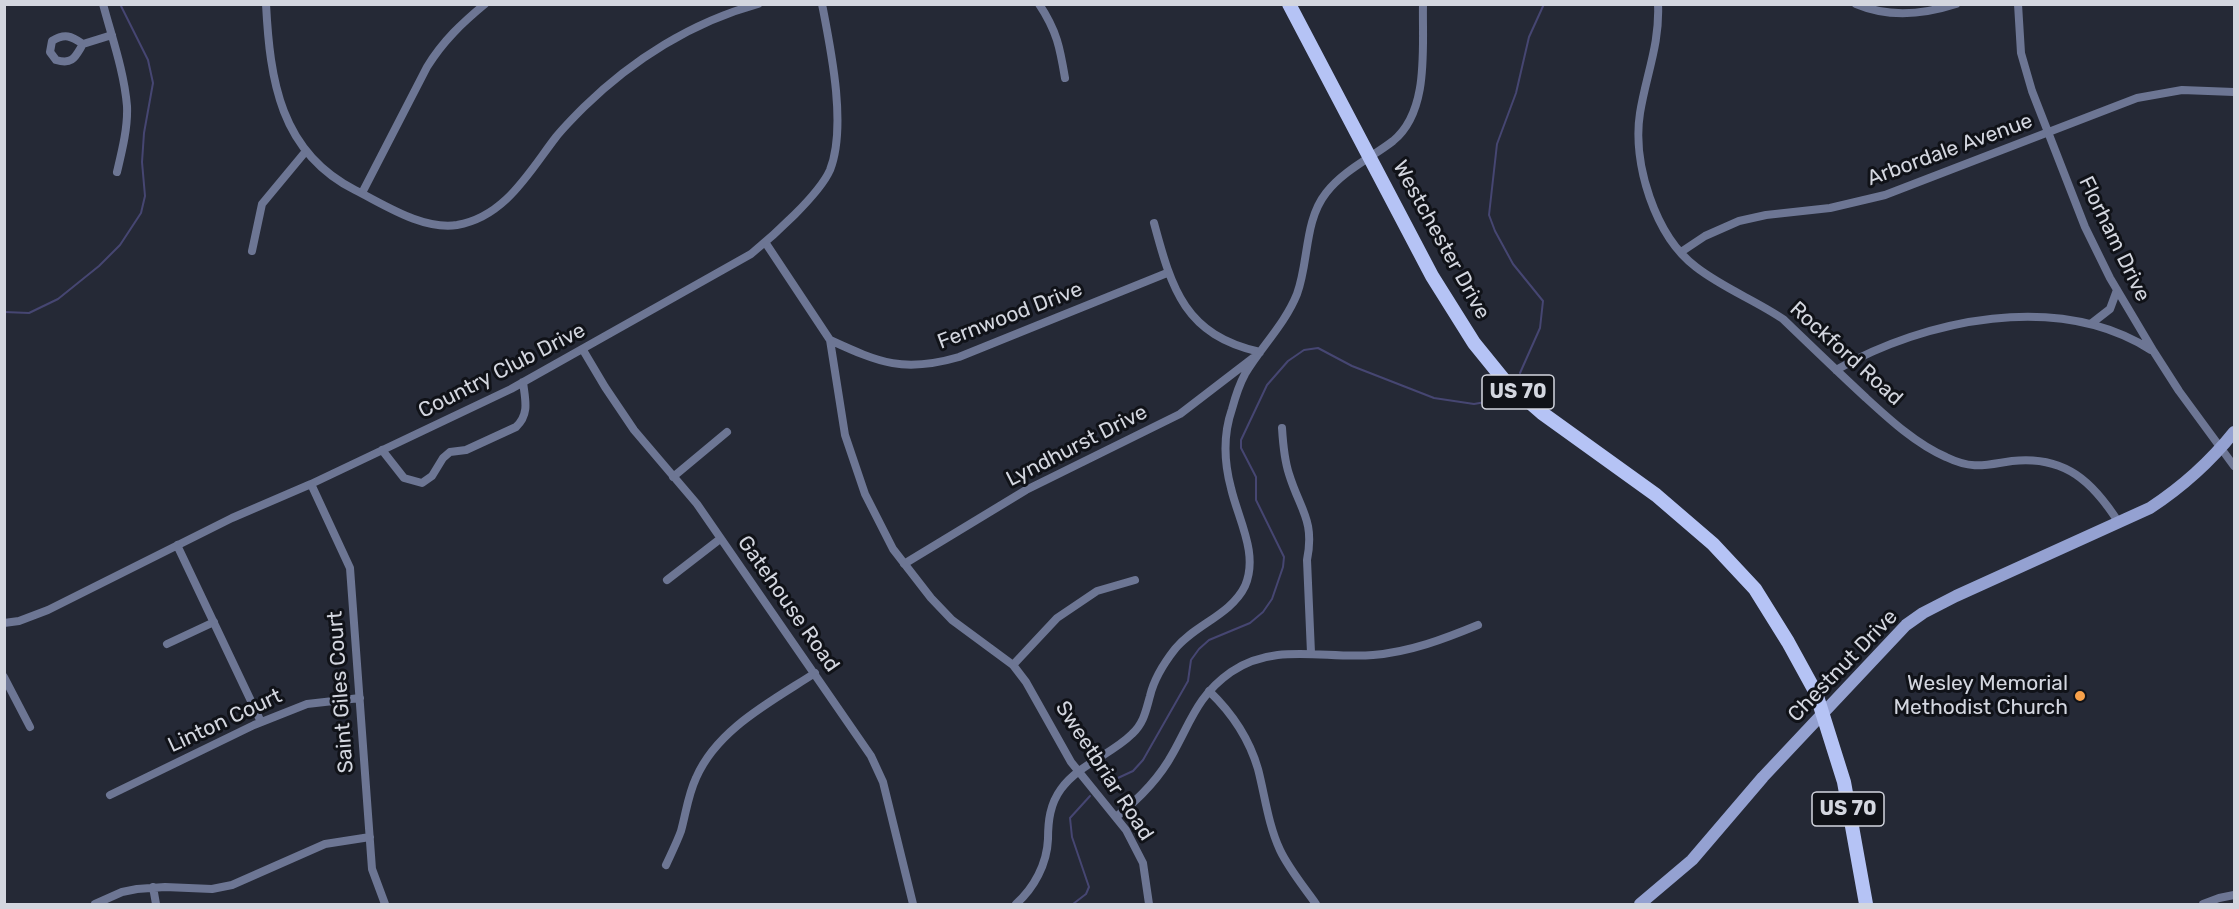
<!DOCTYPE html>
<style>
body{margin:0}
#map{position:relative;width:2239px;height:909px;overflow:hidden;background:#252936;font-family:Rubik,sans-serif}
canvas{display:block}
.frame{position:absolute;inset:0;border:6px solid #d3d6df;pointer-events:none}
</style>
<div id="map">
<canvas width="2239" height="909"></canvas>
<div class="frame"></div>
</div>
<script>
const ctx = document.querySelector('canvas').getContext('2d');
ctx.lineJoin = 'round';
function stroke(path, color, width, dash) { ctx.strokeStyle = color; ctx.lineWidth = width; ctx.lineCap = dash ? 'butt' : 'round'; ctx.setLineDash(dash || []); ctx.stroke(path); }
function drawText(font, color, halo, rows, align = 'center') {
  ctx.font = font + ' Rubik,sans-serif'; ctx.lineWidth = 6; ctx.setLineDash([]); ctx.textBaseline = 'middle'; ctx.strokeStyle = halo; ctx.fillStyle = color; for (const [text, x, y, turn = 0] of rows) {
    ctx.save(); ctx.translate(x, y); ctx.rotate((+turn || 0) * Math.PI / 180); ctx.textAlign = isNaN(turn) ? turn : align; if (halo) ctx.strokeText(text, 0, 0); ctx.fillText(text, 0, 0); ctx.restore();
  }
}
stroke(new Path2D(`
 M4 312 29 313 58 299 99 266 120 245 141 213 145 196 142 162 144 133 153 83 148 60 120 4
 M1520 373 1540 328 1543 301 1513 264 1495 231 1489 215 1497 144 1516 93 1529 37 1544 4
 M1105 784 1133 771 1143 760 1188 681 1191 660 1199 649 1209 640 1250 623 1263 612 1272 599 1283 567 1284 557 1256 500V477L1241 448V440L1267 385 1288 361 1304 350 1318 348 1352 366 1434 398 1474 404 1491 401
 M1073 904 1086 894 1089 887 1072 837 1070 818 1090 796`), '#464672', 2);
stroke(new Path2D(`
 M103 4C112 38 124 71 127 106 128 127 122 151 117 172
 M266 4C270 80 280 152 355 190 385 205 422 230 457 225 505 217 529 172 556 137 564 127 574 117 584 107 632 60 692 22 758 4
 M1039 4C1057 31 1060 48 1065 78
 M1658 4C1660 44 1646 75 1640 113 1632 163 1655 236 1696 267 1723 288 1755 300 1783 319 1810 345 1837 371 1865 397 1889 419 1916 444 1946 457 1973 470 1985 465 2012 461 2065 455 2093 482 2119 523
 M1856 4C1889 18 1922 15 1956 4
 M2018 4 2021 53 2032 91 2085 227 2110 278 2154 352 2179 391 2234 466
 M83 44C75 57 73 65 56 60L50 52 52 41C65 33 71 36 83 44L112 35
 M362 193 427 67C443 41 462 23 485 4
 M1154 223C1172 290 1185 335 1260 352
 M765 242 830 340 845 435 865 494 893 549 931 598 952 620 1013 665 1026 682 1071 762 1126 830 1143 863 1149 904
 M252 251 262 204 306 151
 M1681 252 1705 236 1739 221 1766 215 1830 208 1885 195 2137 98 2182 90 2234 92
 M2092 323 2110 309 2117 290
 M830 340C880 363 904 373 959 357L1167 273
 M583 350 605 387 634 430 697 504 871 756 883 782 913 904
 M1836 370C1926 319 2058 291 2151 350
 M1282 428C1283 444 1284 459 1289 474 1300 510 1315 520 1307 560L1311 653
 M382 450 404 478 422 483 432 476 443 458 450 452 466 450 516 427C530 414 525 399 523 382
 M673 477 727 432
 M311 484 350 568 372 869 385 904
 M177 545 261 722
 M904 564 1026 490 1180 414 1253 358
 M667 580 720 539
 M4 623 19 621 48 610 232 518 311 484 511 389 751 254C773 236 819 195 830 170 847 127 831 50 822 4
 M167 644 214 622
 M1013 665 1057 618 1097 591 1135 580
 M4 677 30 727
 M1209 691C1232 713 1249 738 1258 769 1265 796 1268 824 1280 850 1289 869 1304 887 1316 904
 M110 795 254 725 307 704 360 698
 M1116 817C1139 799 1159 779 1173 753 1191 721 1198 695 1231 672 1274 642 1324 659 1373 655 1410 652 1444 639 1478 625
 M666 865C671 854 677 842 681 831 686 813 688 795 696 778 717 729 772 701 815 673
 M153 887 156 904
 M95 904 122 892 137 889 165 887 212 889 232 885 325 844 370 837
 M1016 904C1034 888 1047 864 1048 839 1048 821 1050 804 1061 789 1079 764 1111 755 1132 734 1144 723 1146 710 1150 696 1154 679 1164 663 1175 649 1194 625 1231 615 1245 586 1259 554 1238 519 1231 488 1224 462 1223 435 1232 409 1235 398 1239 385 1245 374 1261 347 1285 324 1297 294 1309 262 1304 221 1326 193 1344 170 1371 158 1393 141 1430 111 1422 46 1423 4
 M2203 904 2219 898 2234 895`), '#6d7694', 8);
stroke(new Path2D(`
 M1640 904 1692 860 1763 777 1906 625 1923 613 1956 596 2150 508C2182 487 2210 462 2234 432`), '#94a1d1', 12);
stroke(new Path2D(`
 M1289 4 1432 276 1474 343 1504 380 1542 413 1656 495 1713 544 1755 589 1788 642 1816 693 1844 782 1866 904`), '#b5c3f5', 14);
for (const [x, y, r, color] of [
 [2080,696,6,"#f8a14a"]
]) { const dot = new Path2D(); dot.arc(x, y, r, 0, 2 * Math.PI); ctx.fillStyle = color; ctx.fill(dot); stroke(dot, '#101218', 2); }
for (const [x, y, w] of [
 [1518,392,72],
 [1848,809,72]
]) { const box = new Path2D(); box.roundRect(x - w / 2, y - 17, w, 34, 4.5); ctx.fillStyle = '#101218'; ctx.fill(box); stroke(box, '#d3d6df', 1.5); }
drawText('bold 20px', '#d3d6df', null, [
 ["US 70",1518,392],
 ["US 70",1848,809]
]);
drawText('21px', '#d3d6df', '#101218', [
 ["Arbordale Avenue",1950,150,-20],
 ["Florham Drive",2114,239,64],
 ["Westchester Drive",1441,240,61],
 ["Fernwood Drive",1010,316,-21],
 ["Rockford Road",1846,354,42],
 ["Country Club Drive",502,371,-27],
 ["Lyndhurst Drive",1077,446,-27],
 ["Gatehouse Road",788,604,55],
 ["Chestnut Drive",1843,666,-46],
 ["Saint Giles Court",341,692,-94],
 ["Linton Court",225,721,-25],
 ["Sweetbriar Road",1104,771,57]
]);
drawText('21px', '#d3d6df', '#101218', [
 ["Wesley Memorial",2068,684],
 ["Methodist Church",2068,708]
], 'right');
</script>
